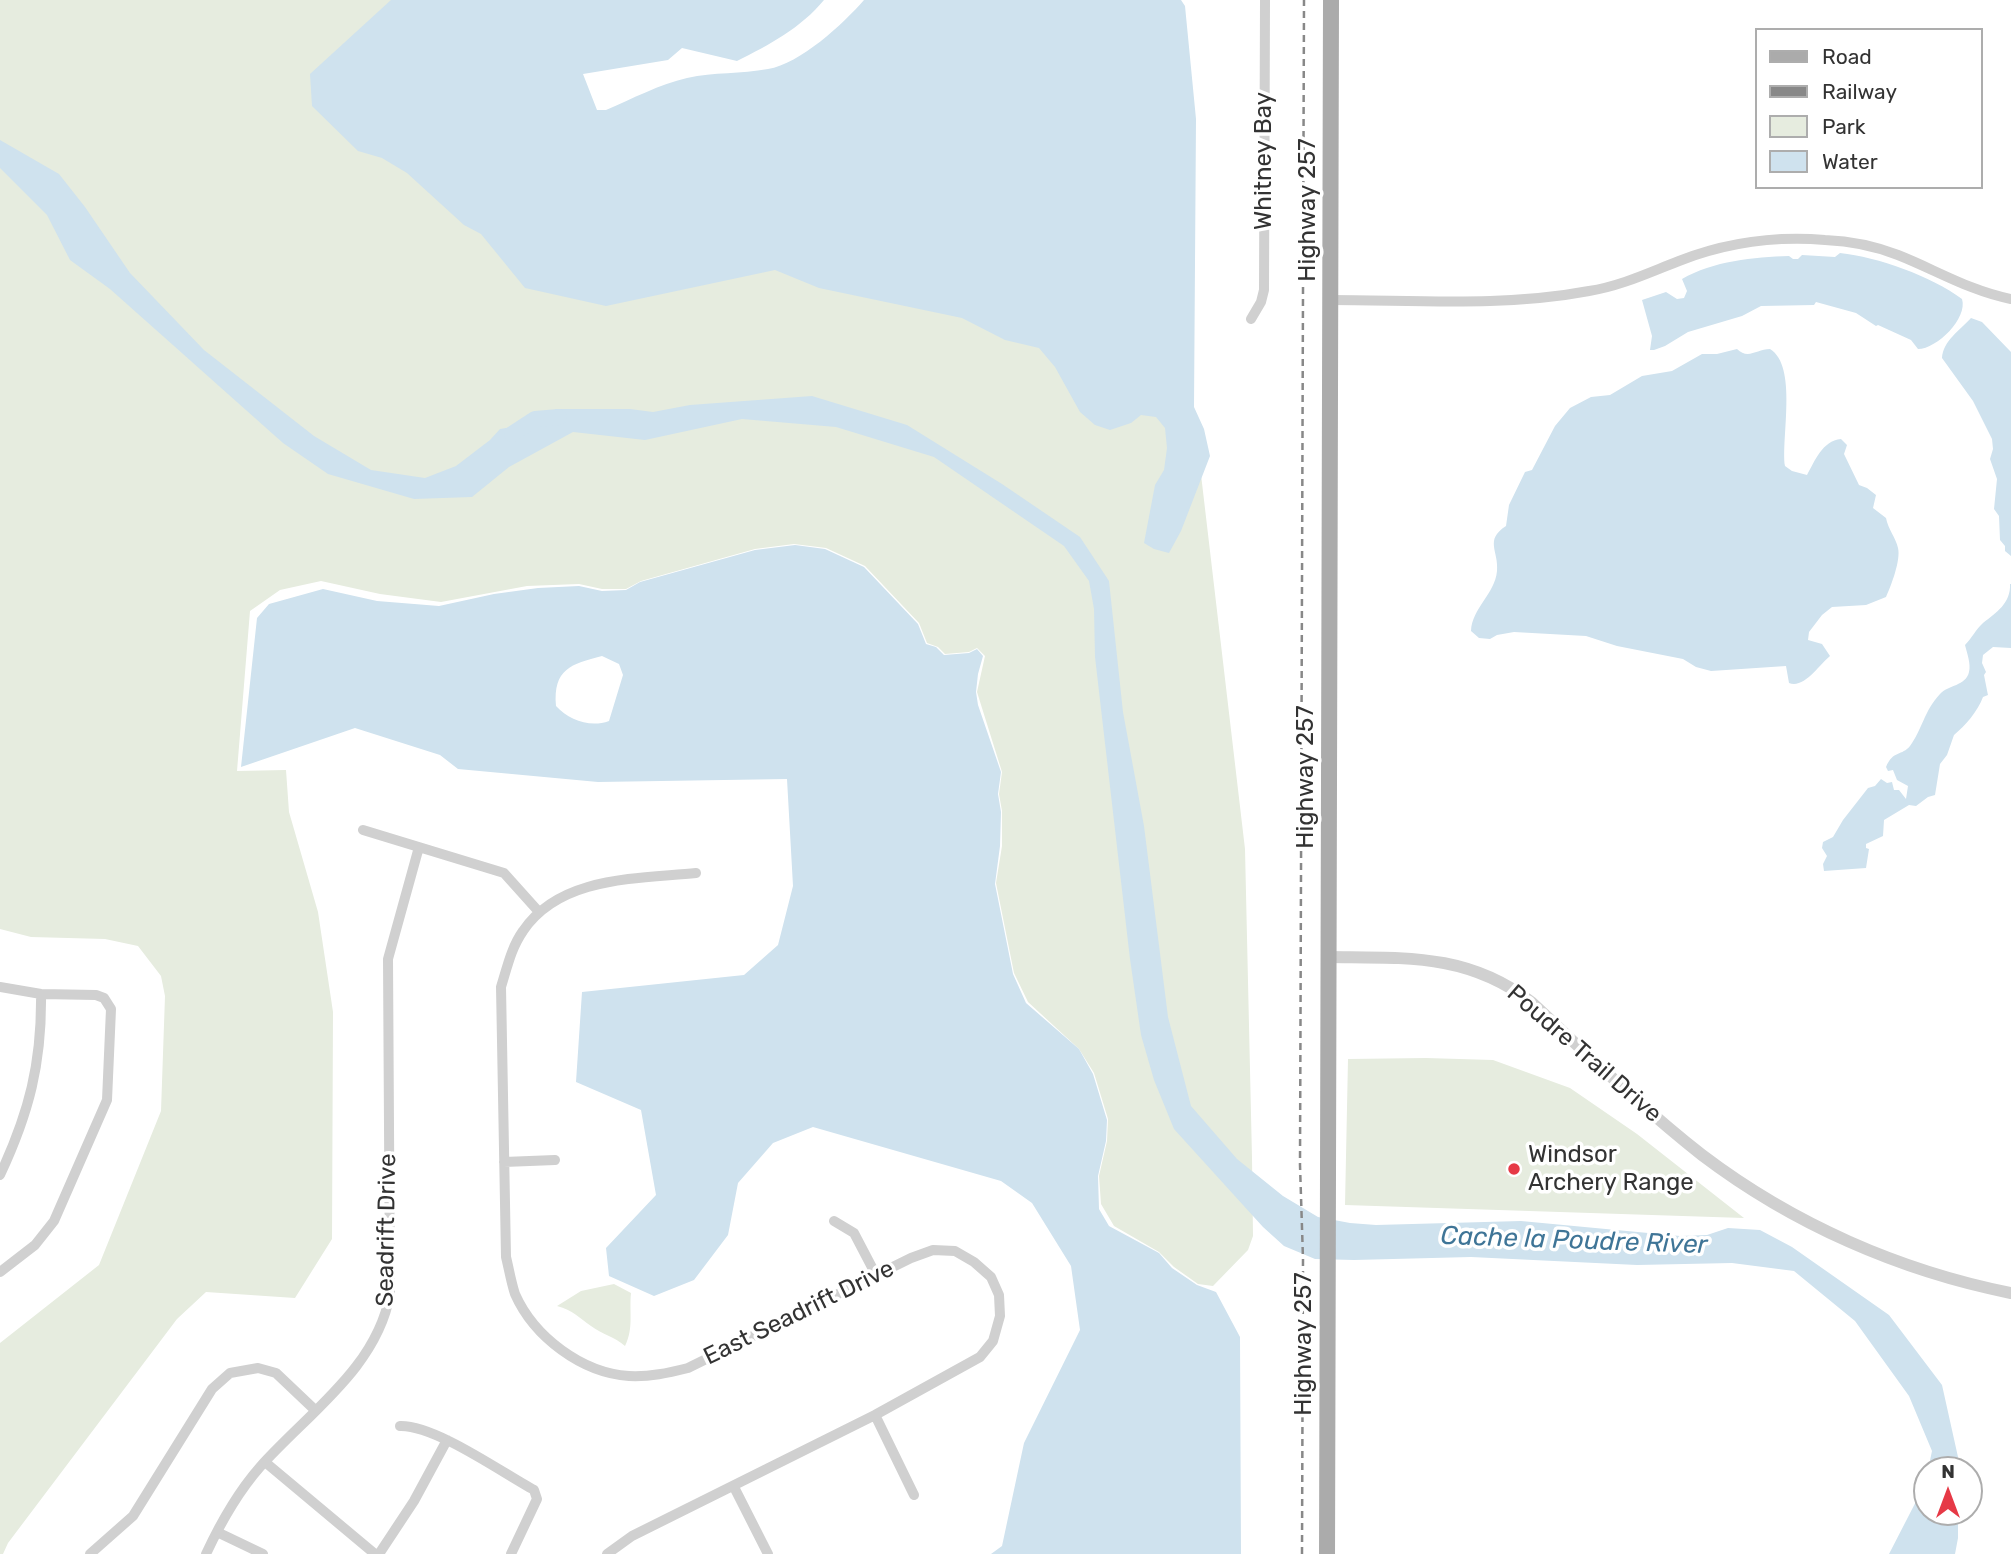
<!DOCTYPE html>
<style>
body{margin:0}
#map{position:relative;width:2011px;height:1554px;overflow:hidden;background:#fff;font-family:Rubik,sans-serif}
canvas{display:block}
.legend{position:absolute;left:1755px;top:28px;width:228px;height:161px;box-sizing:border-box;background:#fff;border:2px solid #adadad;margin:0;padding:9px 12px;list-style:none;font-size:21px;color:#333}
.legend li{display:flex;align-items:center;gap:14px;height:35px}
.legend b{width:35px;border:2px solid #adadad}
.north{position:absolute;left:1913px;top:1456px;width:70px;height:70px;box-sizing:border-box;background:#fff;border:2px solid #adadad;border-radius:50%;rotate:0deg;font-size:19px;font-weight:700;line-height:28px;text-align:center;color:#333}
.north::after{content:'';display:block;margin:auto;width:24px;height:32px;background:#e63946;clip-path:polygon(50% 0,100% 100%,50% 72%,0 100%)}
</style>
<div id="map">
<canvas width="2011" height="1554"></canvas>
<ul class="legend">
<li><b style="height:9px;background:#ababab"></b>Road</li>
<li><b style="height:9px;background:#888"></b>Railway</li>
<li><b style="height:19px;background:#e6ecdf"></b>Park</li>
<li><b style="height:19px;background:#cfe2ee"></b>Water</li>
</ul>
<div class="north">N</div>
</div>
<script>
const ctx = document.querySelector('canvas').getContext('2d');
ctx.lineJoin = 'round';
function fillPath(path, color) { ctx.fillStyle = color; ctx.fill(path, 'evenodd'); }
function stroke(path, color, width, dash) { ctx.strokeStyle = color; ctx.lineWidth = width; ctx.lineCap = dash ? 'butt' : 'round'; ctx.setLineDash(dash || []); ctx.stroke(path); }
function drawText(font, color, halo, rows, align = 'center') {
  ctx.font = font + ' Rubik,sans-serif'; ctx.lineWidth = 7; ctx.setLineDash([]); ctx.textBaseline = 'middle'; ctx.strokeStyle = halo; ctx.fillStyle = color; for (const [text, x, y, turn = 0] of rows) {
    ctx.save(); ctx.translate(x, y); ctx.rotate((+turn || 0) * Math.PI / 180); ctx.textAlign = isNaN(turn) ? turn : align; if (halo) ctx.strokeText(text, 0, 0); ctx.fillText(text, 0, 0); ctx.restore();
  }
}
fillPath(new Path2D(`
 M0 0H402L775 253 1070 337 1196 432 1245 849 1252 1158 1253 1236 1248 1250 1213 1286 1198 1284 1174 1267 1159 1252 1114 1226 1101 1204 1099 1176 1107 1141 1108 1119 1094 1073 1079 1049 1028 1002 1014 973 996 883 1002 846V811L999 794 1002 772 977 692 985 656 977 648 969 652 945 654 938 647 927 643 919 623 865 566 826 548 794 544 755 549 641 581 626 589H602L579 584 527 586 441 602 380 594 321 581 280 590 250 611 237 771 286 770 289 812 318 912 333 1012 332 1239 295 1298 206 1292 177 1319 8 1543 3 1554H0V1343L99 1265 161 1111 165 996 161 976 138 946 105 939 31 937 0 929Z
 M1426 1058 1493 1060 1570 1088 1637 1134 1744 1218 1345 1205 1348 1059Z
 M614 1284 631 1293C629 1312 634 1328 625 1346 614 1336 603 1335 591 1326 579 1318 573 1310 557 1306L581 1291Z`), '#e6ecdf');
fillPath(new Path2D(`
 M391 0H824C801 28 769 45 737 61L682 48 668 60 583 74 597 110H606C632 99 660 84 687 78 714 72 741 74 768 69 800 64 843 24 864 0H1181L1185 6 1196 119 1194 407 1204 429 1210 456 1181 531 1169 553 1154 549 1144 543 1155 485 1164 470 1167 448 1165 428 1156 417 1141 415 1131 423 1110 430 1095 425 1080 412 1055 367 1039 348 1005 340 962 318 819 288 775 270 606 306 525 288 481 234 464 225 407 173 382 158 358 151 312 106 310 74Z
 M0 140 59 174 85 207 130 273 204 350 314 436 371 470 425 478 456 466 490 440 500 429 529 424 556 409H630L653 412 690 405 812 396 907 425 1002 484 1080 537 1109 581 1123 712 1144 826 1168 1017 1191 1106 1237 1159 1283 1196 1318 1217 1350 1223 1376 1225 1521 1221 1680 1236 1707 1235 1728 1228 1760 1230 1792 1247 1889 1315 1942 1385 1958 1457V1470H1928L1932 1451 1909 1396 1855 1321 1794 1271 1732 1263 1637 1265 1471 1257 1354 1260 1315 1259 1284 1246 1263 1227 1174 1129 1154 1080 1141 1035 1130 959 1095 657 1094 609 1089 581 1064 546 934 457 836 427 742 419 645 440 573 432 509 467 472 497 414 499 328 474 283 443 110 289 70 260 47 215 0 168Z
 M1840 253C1878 257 1931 276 1962 299 1968 318 1937 349 1918 349L1911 340 1878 325 1876 326 1856 313 1816 302 1814 305 1761 306 1742 316 1688 332 1665 346 1654 350H1650L1652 336 1642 300 1666 292 1677 299 1684 298 1687 291 1682 279C1713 261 1754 257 1789 256L1793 259H1798L1802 255 1835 257Z
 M1971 318 1982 322 2011 352V556L2005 551V546L2000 540 1999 516 1994 509 1997 479 1990 459 1993 449 1992 439 1973 401 1942 358C1943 341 1960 330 1971 318Z
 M1737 349C1748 360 1757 349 1770 349 1798 366 1781 438 1785 466L1792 471 1807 475C1815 461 1822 441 1841 439L1847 445 1844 454 1859 485 1867 488 1876 495 1873 508 1886 518C1888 529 1896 538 1898 548 1901 560 1891 586 1886 597L1866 605 1832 607 1822 615 1809 632 1808 640 1822 644 1830 656C1819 665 1804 689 1789 683L1786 666 1711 671 1696 667 1683 659 1617 646 1586 636 1514 632 1497 635 1490 639 1479 638 1471 631C1472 608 1495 594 1497 571 1499 551 1484 540 1506 526L1509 505 1525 472 1532 470 1555 426 1570 408 1591 397 1610 395 1642 376 1672 371 1702 354H1717Z
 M795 545 825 549 864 567 918 624 926 644 936 647 944 655 969 653 977 649 983 656 978 674 976 692 978 705 1001 772 998 794 1001 812 1000 846 995 884 1013 974 1026 1003 1079 1049 1093 1074 1107 1120 1106 1141 1098 1176 1099 1209 1109 1226 1159 1253 1172 1268 1197 1285 1216 1292 1240 1337 1241 1554H991L1002 1546 1024 1443 1080 1330 1071 1266 1032 1203 1001 1181 813 1127 773 1143 738 1183 728 1235 694 1280 654 1296 609 1276 606 1248 656 1195 641 1110 576 1082 582 992 744 975 778 945 793 886 787 779 598 782 458 769 440 755 355 728 241 767 257 618 269 604 323 589 377 601 439 606 494 594 538 588 579 586 602 591 626 590 640 582 755 550ZM602 656 619 664 623 675 609 721C590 728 569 720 556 706 553 669 571 664 602 656Z
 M2010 584H2011V648L1993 647 1983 655 1982 663 1986 672 1984 675C1985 680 1987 690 1988 695L1983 697C1978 711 1965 726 1954 735L1947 755 1940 764 1935 795 1928 797 1916 806 1909 805 1884 820 1883 836 1866 844V848L1869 849 1866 868 1824 871 1823 864 1827 856 1822 848 1823 842 1833 837 1843 820 1868 788 1875 786 1881 779 1887 783 1892 782 1894 790H1899L1906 799 1908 786 1897 780 1893 770 1888 771 1886 767C1893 750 1902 756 1910 746 1922 730 1924 711 1940 694 1948 685 1966 686 1969 672 1971 664 1967 653 1965 645 1972 638 1976 629 1983 623 1996 613 2011 603 2010 584Z
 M1927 1472V1512H1958V1538L1955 1554H1889L1924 1486Z`), '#cfe2ee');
stroke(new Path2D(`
 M512 434 535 419 559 417`), '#cfe2ee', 16);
stroke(new Path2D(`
 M1330 300C1416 300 1504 307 1589 291 1621 286 1650 272 1679 261 1725 243 1776 236 1825 240 1850 241 1875 246 1898 255 1936 270 1970 291 2011 299
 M1251 319 1261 302 1264 290 1265 0
 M363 830 504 873 539 912
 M0 987 41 994 96 995 104 998 111 1009 107 1100 54 1221 35 1245 0 1272
 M504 1162 555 1160
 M0 1175C29 1113 42 1063 41 994
 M834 1221 854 1233 876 1275
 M875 1415 914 1495
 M400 1426C435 1425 501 1472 534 1490L537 1499 511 1554
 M265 1462 375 1554
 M734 1487 768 1554
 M217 1532 263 1554
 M90 1554 133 1516 212 1389 230 1373 258 1368 276 1373 315 1410
 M206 1554C220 1524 238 1492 260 1467 307 1414 377 1368 390 1294L388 959 419 847
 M379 1554 414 1501 447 1440
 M607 1554 632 1536 875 1415 980 1357 993 1341 1000 1316 999 1295 991 1277 974 1262 955 1251 933 1250 911 1258 688 1368C668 1373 650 1377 629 1376 582 1373 534 1337 515 1294 511 1282 509 1269 506 1257L501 987C507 968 511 948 523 931 560 876 637 879 696 873`), '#d0d0d0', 10);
stroke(new Path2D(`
 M1329 957C1404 958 1468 953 1531 1002 1587 1054 1642 1108 1702 1155 1793 1224 1900 1271 2011 1293`), '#d0d0d0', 12);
stroke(new Path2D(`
 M1327 1554 1331 0`), '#ababab', 16);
stroke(new Path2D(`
 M1302 1554 1303 1259 1300 1165 1304 0`), '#888', 2.5, [7, 5]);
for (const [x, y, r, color] of [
 [1514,1169,7,"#e63946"]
]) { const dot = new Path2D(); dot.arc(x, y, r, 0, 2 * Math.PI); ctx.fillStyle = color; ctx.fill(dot); stroke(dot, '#fff', 2.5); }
drawText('24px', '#333', '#fff', [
 ["Whitney Bay",1264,161,-90],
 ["Highway 257",1308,210,-90],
 ["Highway 257",1306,777,-90],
 ["Poudre Trail Drive",1584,1054,41],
 ["Seadrift Drive",387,1230,-89],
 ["East Seadrift Drive",799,1313,-26],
 ["Highway 257",1304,1344,-90]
]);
drawText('24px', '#333', '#fff', [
 ["Windsor",1528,1155],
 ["Archery Range",1528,1183]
], 'left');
drawText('italic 26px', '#3f7597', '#fff', [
 ["Cache la Poudre River",1574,1241,2]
]);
</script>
